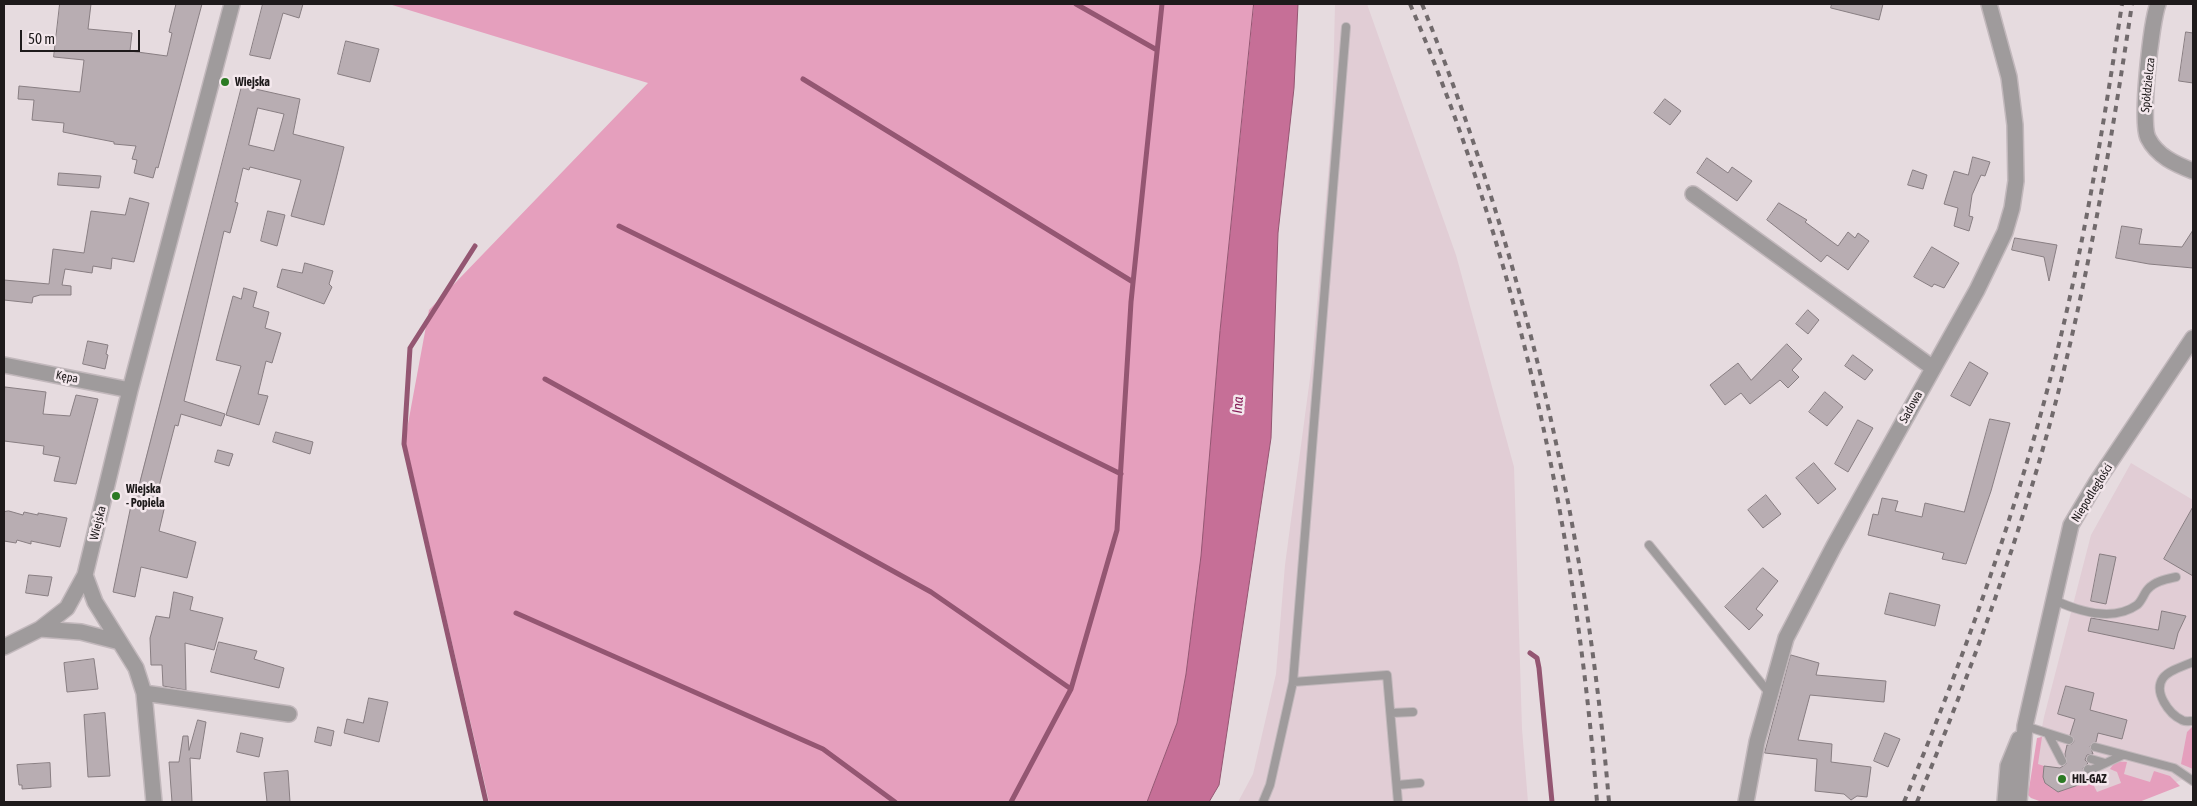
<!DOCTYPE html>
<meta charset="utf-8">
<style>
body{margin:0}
#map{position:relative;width:2197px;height:806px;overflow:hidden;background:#e6dbdf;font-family:"Asap Condensed",sans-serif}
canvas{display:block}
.frame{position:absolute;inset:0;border:5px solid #1e1a1b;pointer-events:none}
.scale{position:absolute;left:20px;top:30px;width:120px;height:22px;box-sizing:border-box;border:2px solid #1e1a1b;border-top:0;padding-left:6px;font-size:15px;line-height:18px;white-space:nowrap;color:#1e1a1b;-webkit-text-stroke:4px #f4e8ed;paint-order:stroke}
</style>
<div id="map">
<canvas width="2197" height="806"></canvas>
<div class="frame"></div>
<div class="scale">50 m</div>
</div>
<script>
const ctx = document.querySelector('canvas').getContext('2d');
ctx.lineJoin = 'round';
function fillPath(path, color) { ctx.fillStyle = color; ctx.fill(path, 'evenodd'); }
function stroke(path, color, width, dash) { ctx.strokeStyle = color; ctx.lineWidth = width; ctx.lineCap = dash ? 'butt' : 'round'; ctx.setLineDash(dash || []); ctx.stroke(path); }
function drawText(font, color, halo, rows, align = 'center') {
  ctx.font = font + ' "Asap Condensed",sans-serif'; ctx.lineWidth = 5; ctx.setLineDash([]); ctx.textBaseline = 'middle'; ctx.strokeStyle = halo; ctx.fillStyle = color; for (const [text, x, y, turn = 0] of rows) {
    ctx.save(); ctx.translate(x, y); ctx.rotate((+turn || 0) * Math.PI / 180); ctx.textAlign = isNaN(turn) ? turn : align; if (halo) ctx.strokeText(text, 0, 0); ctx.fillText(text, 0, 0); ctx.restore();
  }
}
fillPath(new Path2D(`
 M1335 4H1367L1456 255 1514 467 1522 729 1528 802H1238L1253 774 1276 674 1285 565 1312 363 1332 129Z
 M2131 463 2193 500V775L2130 802 2029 794 2044 717 2091 535Z`), '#e1cdd5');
fillPath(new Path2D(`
 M389 4H1254L1220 331 1201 560 1186 674 1177 723 1147 802H489L405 440 429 310 648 83Z
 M2193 726V769L2181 764 2187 732Z
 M2042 737 2038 764 2044 766C2042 780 2045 784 2057 791L2091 780 2097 792 2121 783 2117 772 2110 769C2114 762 2120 761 2127 762L2124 774 2150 782 2154 771 2170 776 2180 786 2139 802H2042L2031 798 2028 795 2037 738Z`), '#e59fbd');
const water = new Path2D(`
 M1254 4H1298L1294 88 1278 233 1271 438 1219 785 1209 802H1147L1177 723 1186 674 1201 556 1220 331Z`);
fillPath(water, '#c66f97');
stroke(water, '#945672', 1);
stroke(new Path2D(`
 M1076 4 1157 50
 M803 79 1133 282
 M619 226 1121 474
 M475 246 410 348 404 444 486 802
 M545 379 931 592 1071 689
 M516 613 823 749 895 802
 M1530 653 1537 658 1539 668 1552 802
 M1011 802 1071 689 1117 530 1131 302 1162 4`), '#945672', 5);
const building = new Path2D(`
 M60 4H91L88 29 132 33 130 51 167 56 172 33 169 32 176 4H202L158 168 156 167 153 178 134 173 137 160 132 159 136 146 114 144V142L63 132 64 123 32 120 34 100 18 99 19 86 80 92 84 60 54 57Z
 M263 4H303L299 18 283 13 270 59 250 55Z
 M1832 4H1883L1879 20 1831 8Z
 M2186 32 2193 33V83L2179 81Z
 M346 41 379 49 370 82 338 74Z
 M242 86 300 99 293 134 344 147 336 179 324 225 291 216 301 180 250 167 249 170 243 168 235 202 238 203 230 233 224 231 184 401 225 414 221 426 181 414 178 426 175 425 156 498 166 501 159 531 196 542 187 578 141 567 135 597 113 592 134 491 137 492ZM258 108 284 114 274 151 249 145Z
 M1665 99 1681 111 1670 125 1654 113Z
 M1973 157 1990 162 1985 176 1981 175 1972 195 1969 216 1973 217 1969 231 1954 226 1958 208 1944 204 1954 171 1968 175Z
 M1707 158 1728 173 1732 167 1752 181 1737 201 1697 173Z
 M1913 170 1927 175 1923 189 1908 185Z
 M59 173 101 176 99 188 58 185Z
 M130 198 149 203 134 262 112 258 111 269 93 266 92 273 65 269 62 285 71 286V295H40L33 297 32 303 4 300V280L49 284 53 249 84 253 91 211 125 215Z
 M1779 203 1807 220 1805 222 1838 246 1848 232 1855 238 1858 233 1869 241 1848 270 1827 255 1821 262 1767 220Z
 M268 211 285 215 277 246 261 241Z
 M2122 226 2142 229 2139 244 2182 247 2193 230V268L2149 264 2116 258Z
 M2015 238 2057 245 2049 281 2044 257 2012 250Z
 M1932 247 1959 263 1944 288 1934 284 1932 287 1914 277Z
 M305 263 333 271 329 284 332 287 324 304 277 287 282 269 302 273Z
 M244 288 257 292 253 307 269 312 265 328 281 333 272 363 266 361 258 394 268 396 259 425 226 415 241 366 216 360 233 296 241 299Z
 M1808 310 1819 320 1808 334 1796 324Z
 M88 341 108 345 106 354 108 355 105 369 83 364Z
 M1787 344 1802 359 1792 370 1799 377 1788 388 1780 380 1750 404 1741 393 1725 405 1710 385 1738 363 1751 380Z
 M1853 355 1873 370 1865 380 1845 366Z
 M1970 362 1988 373 1970 406 1951 396Z
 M5 387 46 392 43 414 70 416 76 395 98 399 76 484 54 481 60 457 43 454 44 446 4 441Z
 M1825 392 1843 407 1827 426 1809 412Z
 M1990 419 2010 423 1991 491 1966 564 1942 559 1944 553 1868 535 1873 514 1878 515 1882 498 1898 501 1895 511 1922 517 1925 503 1964 512Z
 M1858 420 1873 428 1848 472 1835 464Z
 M276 432 313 442 310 454 273 442Z
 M218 450 233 454 229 466 215 462Z
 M1814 463 1836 489 1818 504 1796 478Z
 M1766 495 1781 514 1763 528 1748 510Z
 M2193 507V576L2164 559Z
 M9 511 23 515 24 512 38 515V513L67 518 60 547 31 541V544L17 540 16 543 4 541V512Z
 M2100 554 2116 557 2106 604 2091 601Z
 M1763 568 1778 581 1756 609 1763 615 1749 630 1725 607Z
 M29 575 52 577 48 596 26 593Z
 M174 592 193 597 190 610 223 618 214 650 185 643 186 690 163 686 162 665H151L150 638 156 616 169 618Z
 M1890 593 1940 605 1935 626 1885 614Z
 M2162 611 2186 616 2178 633 2174 649 2088 631 2091 618 2158 630Z
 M219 642 257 651 254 659 284 668 279 688 211 672Z
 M1791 655 1819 663 1816 675 1886 681 1884 702 1810 695 1798 740 1832 744 1831 762 1871 767 1867 797 1857 796 1851 800 1844 794 1815 791 1817 759 1765 753Z
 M94 659 98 689 67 692 64 663Z
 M2066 686 2094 693 2090 710 2127 720 2122 739 2098 733 2096 742 2090 746 2093 754 2087 755 2085 760 2088 763 2083 768 2086 774 2084 783 2058 792 2045 783 2043 777 2044 766 2060 768 2066 764 2065 754 2067 745 2072 744 2074 741 2070 735 2075 719 2058 714Z
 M369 698 388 702 379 742 344 733 347 719 363 723Z
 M105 713 110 776 88 777 84 715Z
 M198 720 206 722 200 759 190 758 192 802H172L169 762H179L183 736H188L189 750Z
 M318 727 334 731 331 746 315 742Z
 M241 733 263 738 259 757 237 752Z
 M1885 733 1900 739 1888 767 1874 761Z
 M50 763 51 787 22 789V785H19L17 765Z
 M288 771 290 802H267L264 773Z`);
fillPath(building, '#b8adb2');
stroke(building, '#887e82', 1);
const service = new Path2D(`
 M1649 545 1770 694
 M2054 600C2078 611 2113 622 2137 605 2142 601 2144 593 2148 589 2155 581 2167 579 2176 577
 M2193 662C2184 666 2169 670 2163 678 2153 692 2169 714 2182 720 2185 722 2190 721 2193 721
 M1293 682 1346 27
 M1391 713 1413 712
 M2025 726 2069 740
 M2048 734 2062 761
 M2095 747 2174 768 2193 781
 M2091 759 2105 763
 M2088 769 2091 770 2123 755
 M1397 785 1420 783
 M1263 802 1270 785 1293 682 1387 675 1398 802`);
const minor = new Path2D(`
 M2158 4C2151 23 2140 122 2148 138 2157 156 2175 164 2193 171
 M1693 194 1933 368
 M4 365 130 390
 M40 629 81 632 120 642
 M4 647 40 629 67 608 85 575
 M144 693 289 714
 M154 802 144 693 136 668 95 602 85 575 130 390 232 4
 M1746 802 1757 742 1786 638 1834 546 1977 290 2005 232 2012 208 2016 181 2015 125 2009 77 1989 4`);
const tertiary = new Path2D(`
 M2005 802 2008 766 2019 739
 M2019 802 2025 726 2071 525 2096 483 2193 338`);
stroke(service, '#c2b8bc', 10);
stroke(minor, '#c2b8bc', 18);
stroke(tertiary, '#c2b8bc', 18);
stroke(service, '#9f9b9c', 8);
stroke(minor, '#9f9b9c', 15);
stroke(tertiary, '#9f9b9c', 15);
stroke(new Path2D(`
 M1410 4C1518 255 1576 530 1597 802
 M1422 4C1525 259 1586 528 1609 802
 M1904 802C1964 657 2018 509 2056 356 2085 240 2104 122 2122 4
 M1917 802C1971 671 2020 538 2056 401 2090 270 2112 137 2132 4`), '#716a6c', 4, [6, 6]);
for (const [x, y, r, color] of [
 [225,82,5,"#2b7a23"],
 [116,496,5,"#2b7a23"],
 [2062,779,5,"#2b7a23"]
]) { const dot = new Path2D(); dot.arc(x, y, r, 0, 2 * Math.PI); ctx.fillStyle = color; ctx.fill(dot); stroke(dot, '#f4e8ed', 2); }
drawText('bold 12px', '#1e1a1b', '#f4e8ed', [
 ["Wiejska",235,82],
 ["Wiejska",126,489],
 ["- Popiela",126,503],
 ["HIL-GAZ",2072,779]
], 'left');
drawText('12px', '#1e1a1b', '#f4e8ed', [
 ["Spółdzielcza",2148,85,-84],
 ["Kępa",67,377,11],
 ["Sadowa",1911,407,-61],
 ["Niepodległości",2092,493,-58],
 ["Wiejska",98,523,-76]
]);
drawText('italic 14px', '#841b55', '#f4e8ed', [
 ["Ina",1238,405,-85]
]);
</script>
